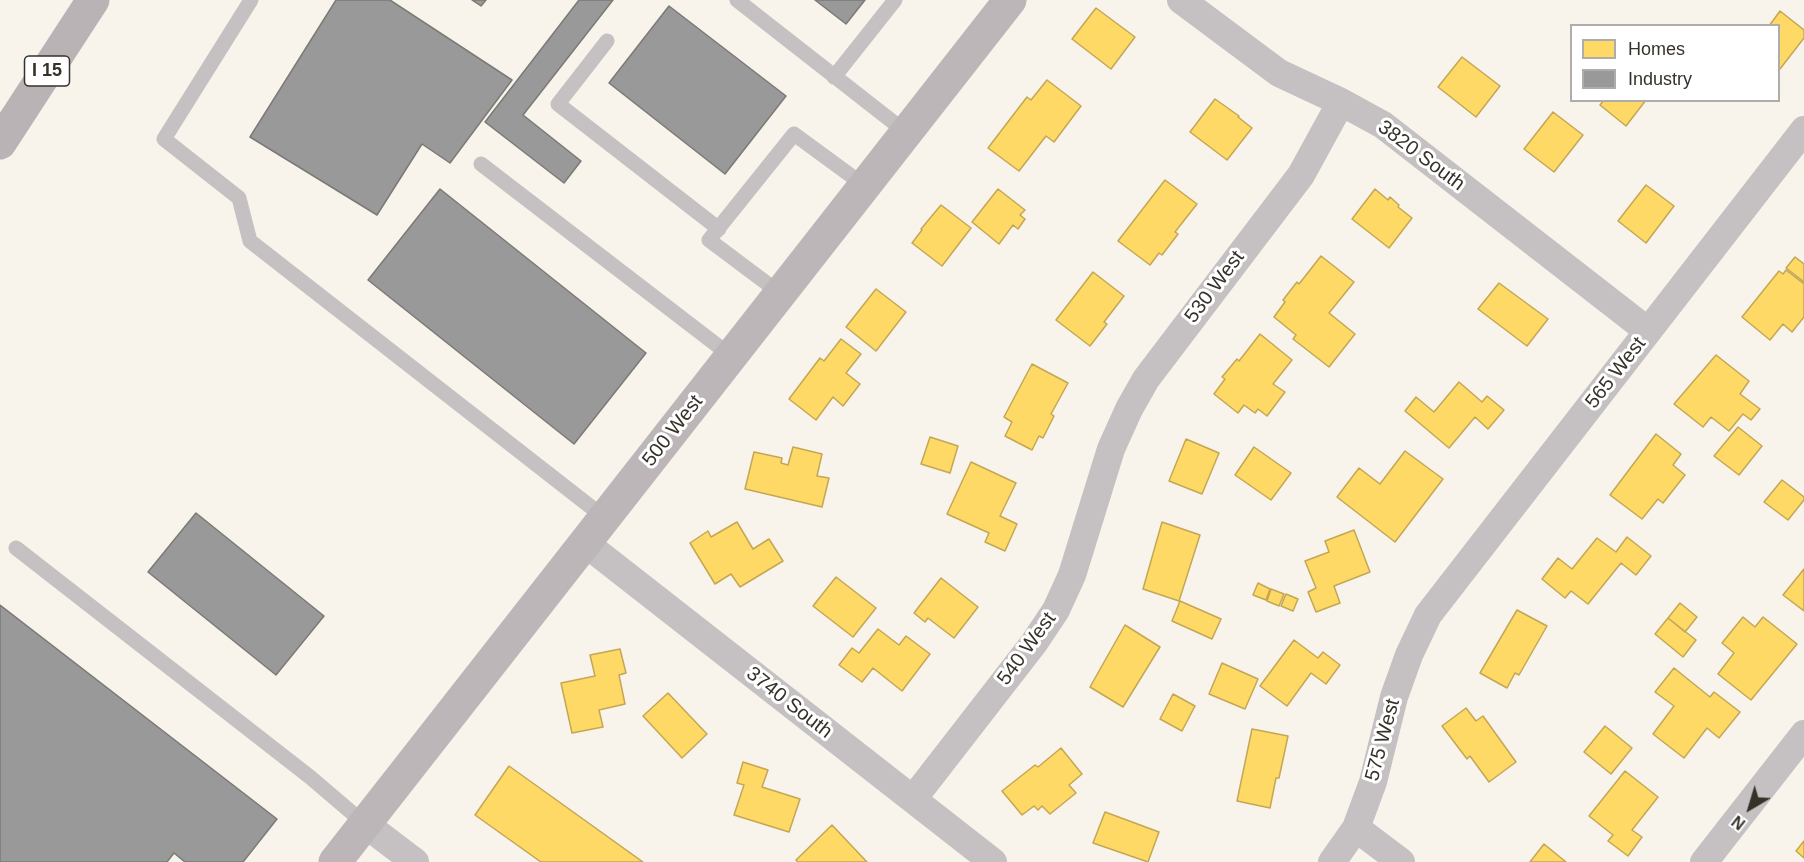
<!DOCTYPE html>
<style>
body{margin:0}
#map{position:relative;width:1804px;height:862px;overflow:hidden;background:#f8f4ec;font-family:Arial,sans-serif}
canvas{display:block}
.legend{position:absolute;left:1570px;top:24px;width:210px;height:78px;box-sizing:border-box;background:#fff;border:2px solid #afada9;margin:0;padding:8px 10px;list-style:none;font-size:18px;color:#373229}
.legend li{display:flex;align-items:center;gap:12px;height:30px}
.legend b{width:30px;border:2px solid #afada9}
.north{position:absolute;left:1720px;top:778px;width:60px;height:60px;-webkit-text-stroke:4px #fff;paint-order:stroke;rotate:218deg;font-size:16px;font-weight:700;line-height:24px;text-align:center;color:#373229}
.north::after{content:'';display:block;margin:auto;width:21px;height:27px;background:#373229;clip-path:polygon(50% 0,100% 100%,50% 72%,0 100%)}
</style>
<div id="map">
<canvas width="1804" height="862"></canvas>
<ul class="legend">
<li><b style="height:16px;background:#ffd966"></b>Homes</li>
<li><b style="height:16px;background:#999"></b>Industry</li>
</ul>
<div class="north">N</div>
</div>
<script>
const ctx = document.querySelector('canvas').getContext('2d');
ctx.lineJoin = 'round';
function fillPath(path, color) { ctx.fillStyle = color; ctx.fill(path, 'evenodd'); }
function stroke(path, color, width, dash) { ctx.strokeStyle = color; ctx.lineWidth = width; ctx.lineCap = dash ? 'butt' : 'round'; ctx.setLineDash(dash || []); ctx.stroke(path); }
function drawText(font, color, halo, rows, align = 'center') {
  ctx.font = font + ' Arial,sans-serif'; ctx.lineWidth = 6; ctx.setLineDash([]); ctx.textBaseline = 'middle'; ctx.strokeStyle = halo; ctx.fillStyle = color; for (const [text, x, y, turn = 0] of rows) {
    ctx.save(); ctx.translate(x, y); ctx.rotate((+turn || 0) * Math.PI / 180); ctx.textAlign = isNaN(turn) ? turn : align; if (halo) ctx.strokeText(text, 0, 0); ctx.fillText(text, 0, 0); ctx.restore();
  }
}
const homes = new Path2D(`
 M1096 8 1135 37 1111 69 1072 39Z
 M1780 11 1804 30V38L1780 69 1778 67V26H1769Z
 M1462 57 1500 86 1476 117 1438 87Z
 M1047 80 1081 106 1054 142 1046 136 1019 171 988 148 1027 97 1031 100Z
 M1215 99 1239 116 1238 117 1252 128 1227 160 1190 132Z
 M1604 100H1646L1626 126 1600 105Z
 M1553 112 1583 135 1554 172 1524 149Z
 M1165 180 1197 204 1175 232 1178 234 1162 255 1159 253 1150 265 1118 241Z
 M1646 185 1674 206 1646 243 1618 221Z
 M998 189 1025 210 1020 215 1025 219 1018 229 1013 225 999 244 972 222Z
 M1375 189 1388 200 1390 197 1399 205 1398 207 1412 218 1389 248 1352 219Z
 M941 205 971 228 942 266 912 243 922 230 921 229Z
 M1321 256 1354 282 1329 313 1355 334 1329 367 1293 339 1296 335 1274 317 1285 302 1283 300 1297 282 1299 284Z
 M1795 257 1804 264V282L1786 268Z
 M1786 270 1804 284V317L1792 332 1783 324 1770 340 1742 317 1779 271 1783 274Z
 M1093 272 1124 296 1104 322 1107 324 1090 346 1056 320Z
 M1499 283 1548 319 1527 346 1478 309Z
 M876 289 906 312 876 351 846 327Z
 M1260 334 1292 360 1273 384 1285 392 1267 416 1258 409 1255 413 1244 405 1238 413 1214 394 1225 379 1222 377 1237 359 1239 361Z
 M841 339 861 354 846 373 860 384 843 406 833 397 816 420 789 399 820 358 824 361Z
 M1716 355 1749 381 1740 394 1760 409 1751 420 1743 414 1729 431 1711 417 1703 427 1674 404Z
 M1032 364 1068 383 1051 414 1054 416 1043 438 1039 436 1032 450 1005 436 1012 422 1004 417Z
 M1459 382 1482 402 1487 396 1504 410 1488 429 1475 417 1449 448 1405 411 1416 397 1434 412Z
 M1738 427 1762 446 1739 475 1714 456Z
 M1656 434 1681 454 1673 465 1685 475 1663 503 1658 499 1642 519 1610 495Z
 M930 437 958 446 950 473 921 464Z
 M1186 439 1219 453 1202 494 1169 481Z
 M793 447 822 454 817 476 829 478 822 507 745 489 754 452 782 458 781 463 788 465Z
 M1254 447 1291 473 1271 500 1235 475Z
 M1405 451 1443 479 1395 542 1337 497 1359 468 1380 484Z
 M971 462 1016 483 1000 516 1017 524 1005 551 985 542 989 533 947 514Z
 M1782 480 1804 497V500L1788 520 1764 502Z
 M737 522 753 549 769 539 783 561 740 587 731 574 715 584 690 543 708 531 711 537Z
 M1162 522 1200 535 1179 601 1143 589Z
 M1354 530 1370 572 1334 586 1340 603 1316 612 1308 592 1316 588 1305 561 1329 552 1325 541Z
 M1627 537 1651 556 1636 575 1621 563 1588 604 1571 591 1565 598 1542 579 1558 558 1572 569 1597 538 1616 552Z
 M1804 569V611L1783 595Z
 M836 577 876 608 853 637 813 606Z
 M941 578 978 607 954 638 928 618 925 622 914 613Z
 M1258 583 1270 589 1266 600 1253 595Z
 M1271 589 1284 594 1279 606 1267 601Z
 M1286 594 1298 599 1293 611 1281 606Z
 M1180 601 1221 619 1212 639 1172 621Z
 M1680 603 1697 617 1685 632 1668 618Z
 M1517 610 1547 626 1519 675 1515 673 1507 688 1480 673Z
 M1743 617 1755 627 1763 617 1797 644 1751 700 1718 674 1734 653 1722 643Z
 M1668 618 1696 640 1683 657 1655 634Z
 M1125 625 1160 647 1123 707 1090 687Z
 M878 629 899 645 906 636 930 654 902 691 873 668 862 682 839 665 852 648 859 653Z
 M1294 640 1318 658 1323 652 1340 665 1326 684 1311 673 1287 706 1260 686Z
 M620 649 626 673 619 675 625 704 599 710 603 727 572 733 561 683 595 676 590 655Z
 M1222 663 1258 679 1245 709 1209 694Z
 M1674 668 1710 697 1714 692 1740 712 1719 738 1707 728 1684 758 1653 734 1674 706 1655 692Z
 M668 693 707 734 682 758 643 716Z
 M1173 694 1195 706 1182 731 1160 719Z
 M1466 708 1476 721 1483 716 1516 762 1489 782 1470 756 1467 759 1442 726Z
 M1605 726 1632 748 1611 774 1584 752Z
 M1252 729 1288 736 1279 778H1276L1270 808 1237 801Z
 M1061 748 1082 774 1069 785 1076 793 1050 814 1042 806 1038 810 1034 806 1022 815 1002 791 1035 765 1038 767Z
 M743 762 768 770 762 787 800 799 789 832 734 815 744 785 737 783Z
 M509 766 643 862H541L475 815Z
 M1625 771 1658 797 1632 830 1642 837 1628 856 1608 841 1613 835 1589 816Z
 M1105 812 1159 832 1148 862 1093 843Z
 M832 825 867 862H798L796 860Z
 M1804 841V858L1796 851Z
 M1544 844 1566 862H1530Z`);
fillPath(homes, '#ffd966');
stroke(homes, '#c3a754', 1.5);
const industry = new Path2D(`
 M336 0H390L512 80 450 163 422 144 377 215 250 137Z
 M472 0H486L481 6Z
 M579 0H613L523 115 581 161 564 183 485 122Z
 M815 0H865L846 24Z
 M669 6 786 96 725 174 609 83Z
 M440 189 646 353 574 444 368 280Z
 M196 513 324 616 276 675 148 572Z
 M0 605 277 819 243 862H185L174 853 167 862H0Z`);
fillPath(industry, '#999');
stroke(industry, '#7c7a77', 1.5);
stroke(new Path2D(`
 M251 0 164 139 239 198 250 241 605 518
 M737 0 907 133
 M607 41 558 104 719 229
 M834 77 895 0
 M481 164 731 356
 M781 294 709 240 794 134 865 186
 M16 548 310 777 365 824`), '#c5c0c2', 15);
stroke(new Path2D(`
 M1181 0 1279 73 1341 102 1383 125 1648 331
 M585 543 993 862
 M913 799 1034 643 1056 610 1072 575 1111 449 1129 409 1146 379 1301 175 1341 102
 M365 824 415 862
 M1356 828 1401 862
 M1332 862 1356 828 1373 782 1394 697 1409 655 1428 615 1804 130
 M1704 862 1804 734`), '#c5c0c2', 28);
stroke(new Path2D(`
 M335 862 1010 0`), '#bcb6b9', 33);
stroke(new Path2D(`
 M0 143 93 0`), '#bab3b5', 33);
for (const [x, y, w] of [
 [47,71,45]
]) { const box = new Path2D(); box.roundRect(x - w / 2, y - 15, w, 30, 4.5); ctx.fillStyle = '#fff'; ctx.fill(box); stroke(box, '#373229', 1.5); }
drawText('bold 18px', '#373229', null, [
 ["I 15",47,71]
]);
drawText('20px', '#373229', '#fff', [
 ["3820 South",1421,156,37],
 ["530 West",1215,287,-53],
 ["565 West",1616,373,-52],
 ["500 West",673,431,-52],
 ["540 West",1027,649,-54],
 ["3740 South",789,703,38],
 ["575 West",1383,740,-75]
]);
</script>
